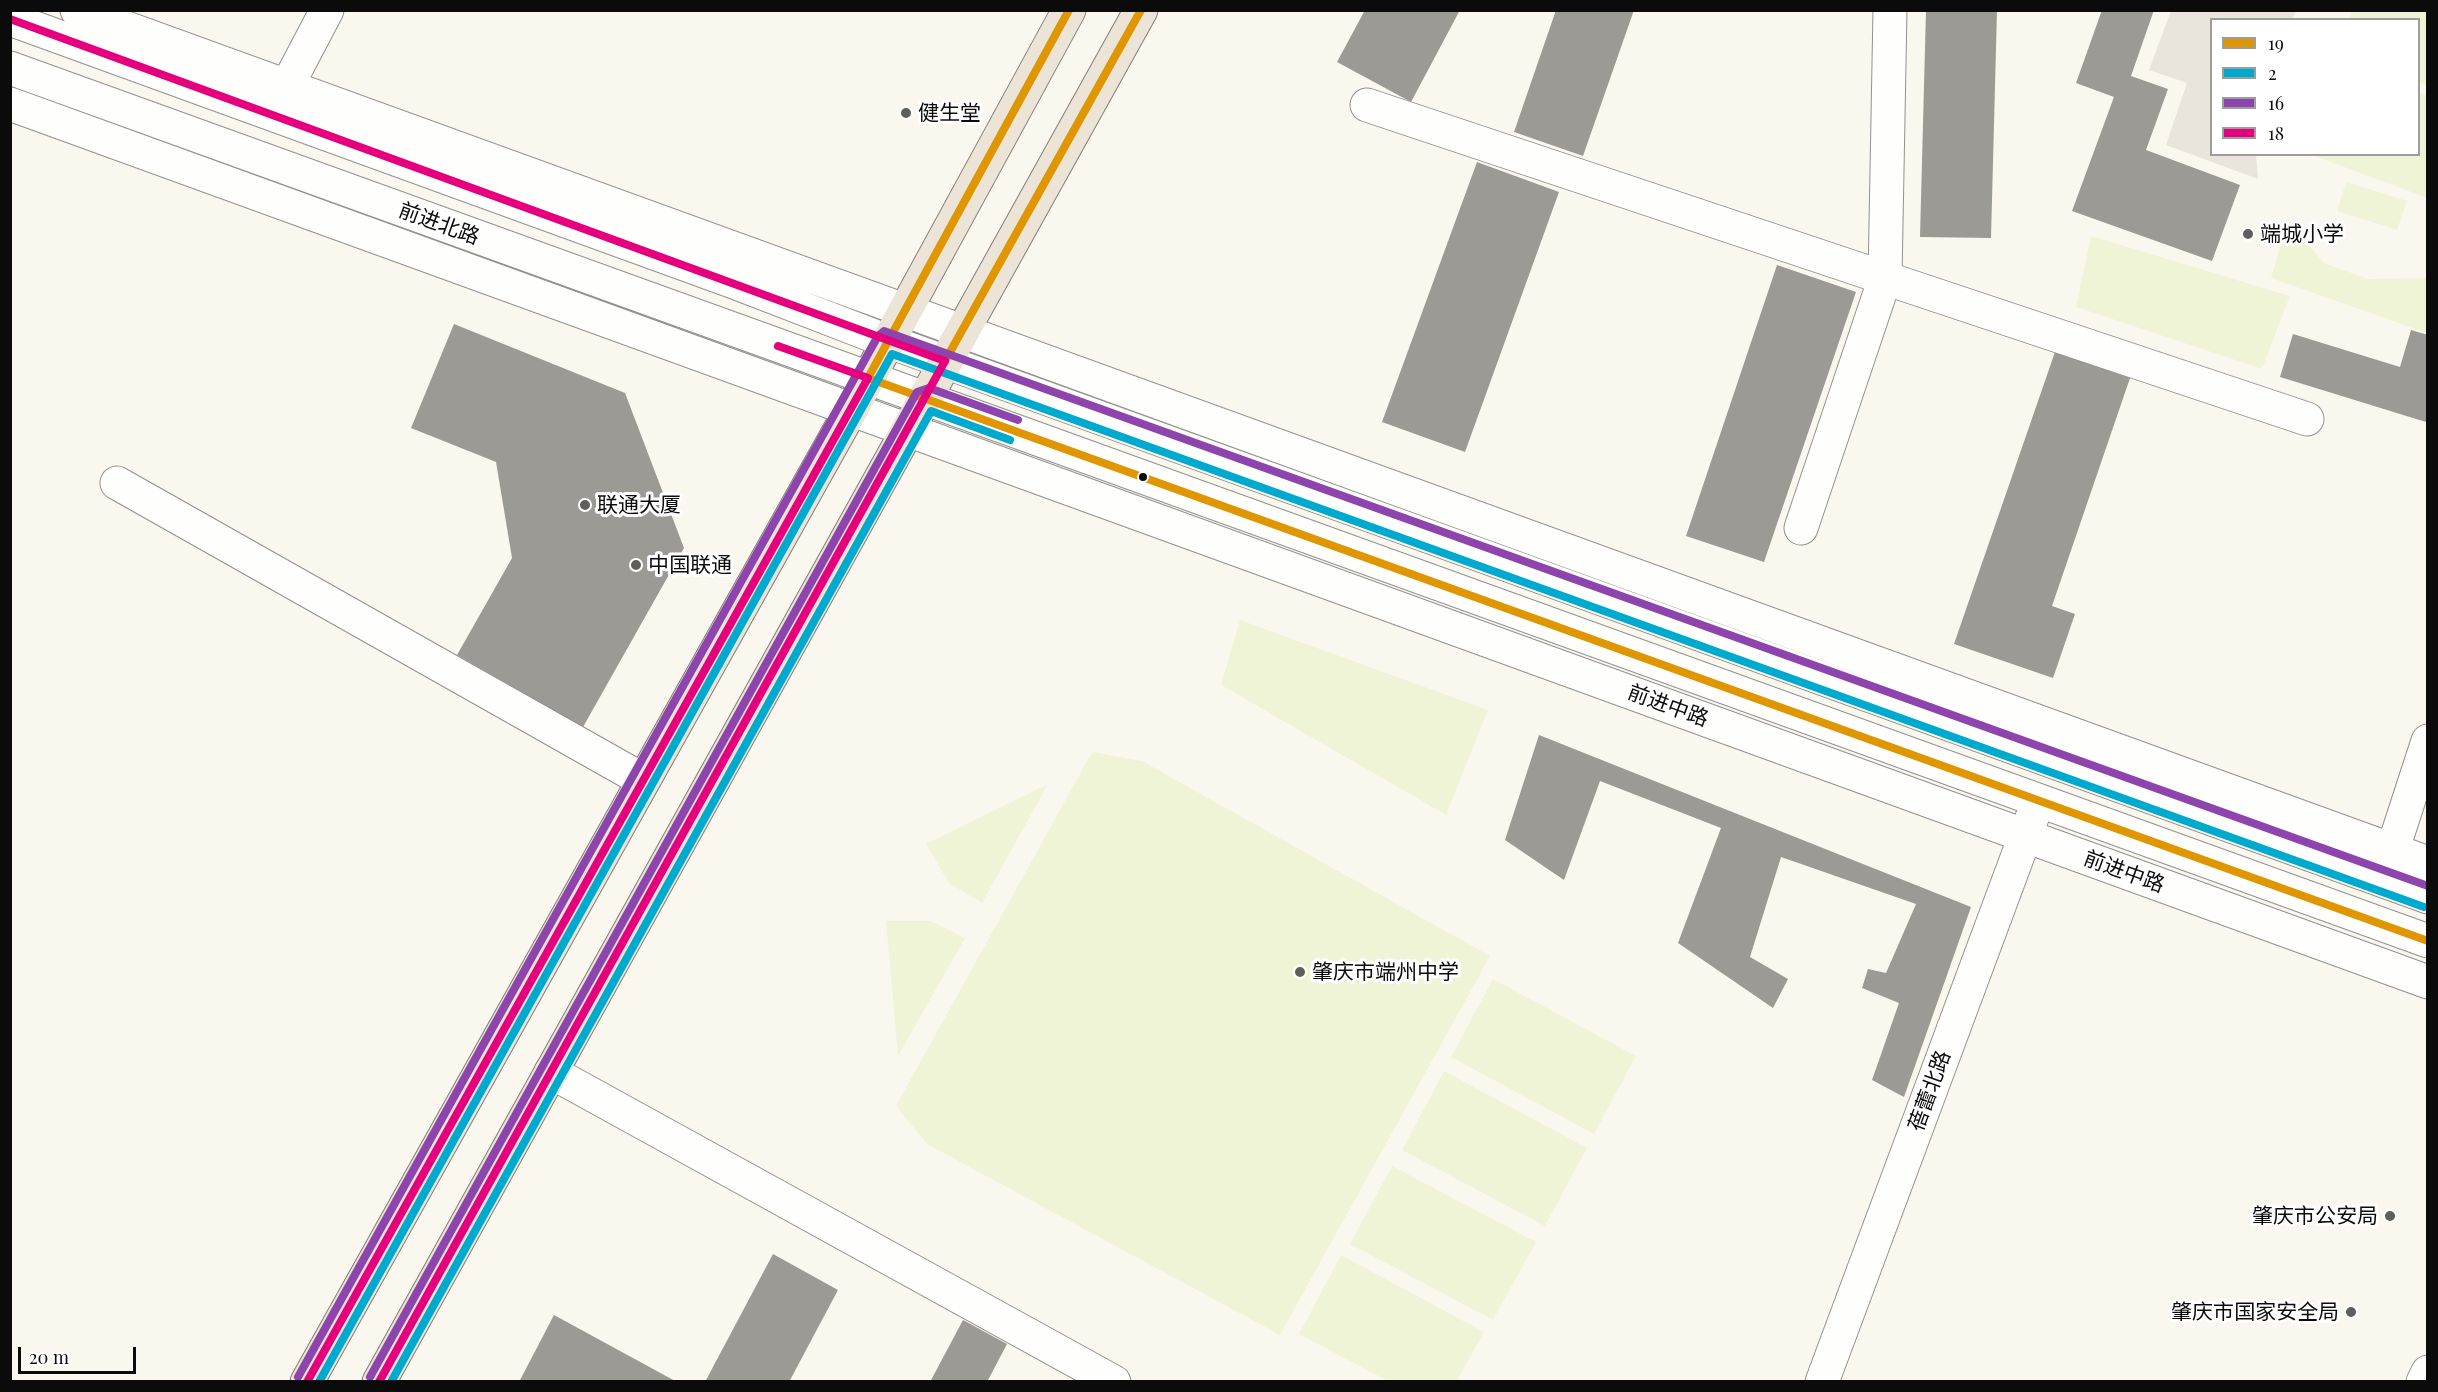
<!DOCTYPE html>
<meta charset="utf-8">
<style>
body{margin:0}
#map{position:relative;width:2438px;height:1392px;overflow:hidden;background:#faf7ef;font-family:"Playfair Display",serif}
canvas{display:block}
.frame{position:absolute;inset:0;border:12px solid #0b0b0b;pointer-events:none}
.legend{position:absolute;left:2210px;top:18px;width:210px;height:138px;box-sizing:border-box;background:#fff;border:2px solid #9d9d9d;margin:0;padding:8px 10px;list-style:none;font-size:18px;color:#0b0b0b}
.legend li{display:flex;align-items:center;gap:12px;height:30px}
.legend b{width:30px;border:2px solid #9d9d9d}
.scale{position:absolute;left:18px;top:1347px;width:118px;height:27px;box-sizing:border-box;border:3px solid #0b0b0b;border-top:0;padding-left:8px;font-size:18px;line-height:21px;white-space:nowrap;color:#0b0b0b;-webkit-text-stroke:4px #fff;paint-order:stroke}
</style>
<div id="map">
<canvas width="2438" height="1392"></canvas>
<div class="frame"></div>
<ul class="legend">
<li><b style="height:8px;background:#df9601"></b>19</li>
<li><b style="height:8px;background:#00a9ce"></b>2</li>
<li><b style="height:8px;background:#8e44ad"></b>16</li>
<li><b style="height:8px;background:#e5007d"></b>18</li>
</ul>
<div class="scale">20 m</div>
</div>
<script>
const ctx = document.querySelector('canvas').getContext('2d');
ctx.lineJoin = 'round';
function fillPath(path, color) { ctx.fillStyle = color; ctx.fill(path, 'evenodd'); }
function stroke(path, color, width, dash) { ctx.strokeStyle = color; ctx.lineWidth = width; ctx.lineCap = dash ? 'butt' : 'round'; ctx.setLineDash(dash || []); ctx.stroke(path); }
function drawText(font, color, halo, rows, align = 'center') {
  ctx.font = font + ' "Playfair Display","Noto Sans SC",serif'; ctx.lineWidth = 6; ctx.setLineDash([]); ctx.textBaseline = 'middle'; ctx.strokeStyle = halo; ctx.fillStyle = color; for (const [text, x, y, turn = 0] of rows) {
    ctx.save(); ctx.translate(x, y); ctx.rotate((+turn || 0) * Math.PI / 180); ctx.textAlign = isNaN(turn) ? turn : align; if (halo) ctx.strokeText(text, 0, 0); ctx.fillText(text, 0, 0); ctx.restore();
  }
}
fillPath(new Path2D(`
 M2352 11H2427V86L2419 82 2418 20 2349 19Z
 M2419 92 2427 96V198L2312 155 2418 154Z
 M2346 182 2407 201 2397 230 2337 211Z
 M2288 220 2324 263 2368 279 2427 278V333L2271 278Z
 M2091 236 2290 296 2262 369 2076 307Z
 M1240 620 1488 710 1446 815 1221 685Z
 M1092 752 1142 761 1490 956 1280 1335 927 1144 896 1106Z
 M1048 784 982 903 949 883 926 844Z
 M886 921H931L965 938 898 1056Z
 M1493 979 1636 1056 1594 1134 1451 1057Z
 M1444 1071 1587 1148 1545 1226 1402 1150Z
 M1392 1166 1536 1242 1493 1320 1350 1244Z
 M1341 1255 1484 1332 1457 1381H1388L1299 1334Z`), '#f0f4d7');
fillPath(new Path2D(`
 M2171 11H2296L2292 19 2212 20V154L2256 155 2258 179 2166 145 2187 83 2149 70Z`), '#eae5da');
fillPath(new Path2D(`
 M1365 10H1460L1411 102 1337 62Z
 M1556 10H1634L1583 156 1514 132Z
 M1926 10H1997L1991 238 1920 237Z
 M2102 10H2154L2131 76 2168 89 2146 150 2240 185 2212 261 2072 211 2114 97 2076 83Z
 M1477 162 1559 192 1465 452 1382 422Z
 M1777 265 1856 292 1764 562 1686 536Z
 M454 324 625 393 684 548 583 727 457 655 512 558 496 462 411 428Z
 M2411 330 2428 335 2426 422 2280 377 2293 334 2400 367Z
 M2055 352 2130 378 2052 606 2075 614 2053 678 1954 644Z
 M1539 735 1971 907 1904 1097 1872 1080 1899 1003 1862 988 1868 969 1886 973 1916 904 1781 857 1750 957 1788 979 1773 1008 1678 943 1721 828 1600 781 1564 880 1505 840Z
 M773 1254 838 1290 789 1382H705Z
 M554 1315 677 1382H519Z
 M963 1320 1007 1344 987 1382H930Z`), '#9c9a95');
const minor = new Path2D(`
 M77 10 2428 863
 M10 19 734 282 887 341 2428 897
 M10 68 2428 941
 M10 104 2428 982
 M1367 105 2307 419
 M276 107 327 10
 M117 483 643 780
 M1801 528 1885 278 1890 10
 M2386 870 2428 741
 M551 1072 1114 1382
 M1822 1382 2033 815
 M2423 1382 2428 1372`);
const major = new Path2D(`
 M307 1382 851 410 1069 10
 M379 1382 1141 10`);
stroke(minor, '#93918e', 35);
stroke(major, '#807f7b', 35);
stroke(minor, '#fefefd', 33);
stroke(major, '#ece4d6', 33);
stroke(new Path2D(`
 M945 361 1141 10
 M868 378 2428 941
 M868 378 1069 10`), '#df9601', 8);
stroke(new Path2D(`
 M319 1382 892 354 2424 907
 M391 1382 931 411 1010 440`), '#00a9ce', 8);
stroke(new Path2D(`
 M298 1377 878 336 884 331 2428 886
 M370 1377 917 392 929 388 1018 420`), '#8e44ad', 8);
stroke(new Path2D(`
 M10 19 945 361 379 1382
 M307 1382 868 378 778 346`), '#e5007d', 8);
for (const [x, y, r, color] of [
 [906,113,6,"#5f5e5b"],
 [2248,234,6,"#5f5e5b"],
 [1143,477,5,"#0b0b0b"],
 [585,505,6,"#5f5e5b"],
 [636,565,6,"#5f5e5b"],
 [1300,972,6,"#5f5e5b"],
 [2390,1216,6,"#5f5e5b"],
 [2351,1312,6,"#5f5e5b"]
]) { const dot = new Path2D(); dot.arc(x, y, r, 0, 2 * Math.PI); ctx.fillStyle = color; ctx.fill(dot); stroke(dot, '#fff', 2); }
drawText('21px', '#0b0b0b', '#fff', [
 ["健生堂",918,113],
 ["端城小学",2260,234],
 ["联通大厦",597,505],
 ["中国联通",648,565],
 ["肇庆市端州中学",1312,972],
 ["肇庆市公安局",2378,1216,"right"],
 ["肇庆市国家安全局",2339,1312,"right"]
], 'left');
drawText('21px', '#0b0b0b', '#fff', [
 ["前进北路",439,224,20],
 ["前进中路",1668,706,20],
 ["前进中路",2124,872,20],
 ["蓓蕾北路",1930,1091,-70]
]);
</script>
